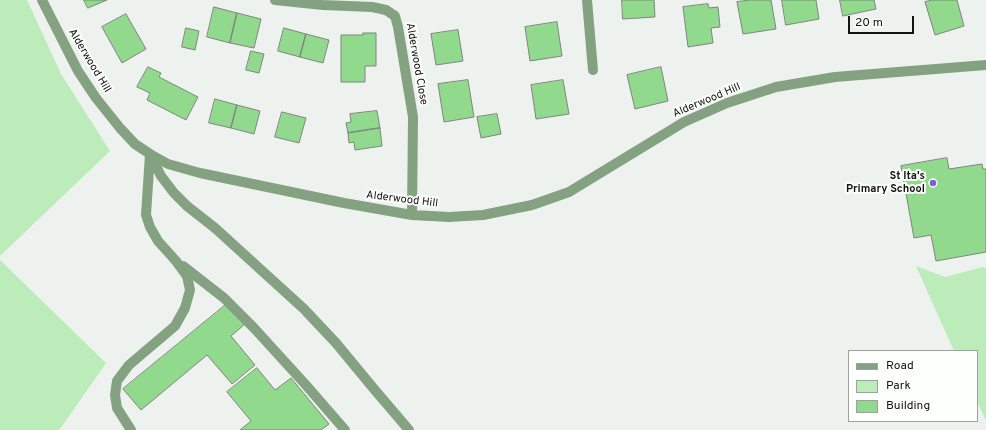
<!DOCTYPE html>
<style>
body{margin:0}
#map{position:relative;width:986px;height:430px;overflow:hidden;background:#eef2ee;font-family:Overpass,sans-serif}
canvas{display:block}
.legend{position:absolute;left:848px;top:350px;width:130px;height:72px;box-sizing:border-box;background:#fdfffd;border:1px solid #9fa19f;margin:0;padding:5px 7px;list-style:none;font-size:12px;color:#131412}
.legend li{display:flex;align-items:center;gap:8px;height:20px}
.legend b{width:20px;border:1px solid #9fa19f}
.scale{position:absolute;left:848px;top:16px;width:66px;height:18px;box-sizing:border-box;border:2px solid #131412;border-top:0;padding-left:5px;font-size:12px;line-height:14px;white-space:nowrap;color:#131412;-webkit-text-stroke:3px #fdfffd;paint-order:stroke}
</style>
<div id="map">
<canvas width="986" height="430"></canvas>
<ul class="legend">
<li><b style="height:5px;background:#84a282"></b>Road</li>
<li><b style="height:11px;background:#bcecb9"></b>Park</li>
<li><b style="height:11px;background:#90d98d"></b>Building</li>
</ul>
<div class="scale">20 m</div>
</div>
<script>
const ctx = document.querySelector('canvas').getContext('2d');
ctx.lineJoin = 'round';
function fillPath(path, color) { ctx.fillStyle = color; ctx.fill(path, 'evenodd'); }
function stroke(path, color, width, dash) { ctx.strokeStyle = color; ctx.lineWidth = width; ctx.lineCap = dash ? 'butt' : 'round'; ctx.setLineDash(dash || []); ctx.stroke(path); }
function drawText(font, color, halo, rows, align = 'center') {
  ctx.font = font + ' Overpass,sans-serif'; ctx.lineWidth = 4; ctx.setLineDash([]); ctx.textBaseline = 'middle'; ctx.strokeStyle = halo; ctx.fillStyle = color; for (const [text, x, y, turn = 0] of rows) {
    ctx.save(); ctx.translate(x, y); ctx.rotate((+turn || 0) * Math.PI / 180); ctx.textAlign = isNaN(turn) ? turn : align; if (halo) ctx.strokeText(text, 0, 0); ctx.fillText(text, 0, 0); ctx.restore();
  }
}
fillPath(new Path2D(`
 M0 0H27L61 74 110 151 0 256Z
 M0 260 106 363 60 429 58 430H0Z
 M916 266 945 277 983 267 986 268V421L977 401V351H954Z`), '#bcecb9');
const building = new Path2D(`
 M84 0H107L88 8Z
 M622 0H654L655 17 623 19Z
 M750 0H771L776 29 743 34 737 2Z
 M782 0H816L819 19 786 25Z
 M840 0H874L876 9 843 16Z
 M933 0H957L964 26 935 35 925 2Z
 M708 4 709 8 718 7 720 27 711 28 713 43 688 47 683 7Z
 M214 7 237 13 230 43 207 37Z
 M237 13 261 19 254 48 230 43Z
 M126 14 146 49 122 63 102 27Z
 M557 22 562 56 530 61 525 27Z
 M186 28 199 31 195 50 182 47Z
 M284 28 306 34 300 57 278 51Z
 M458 30 463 61 436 65 431 34Z
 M363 33H376V66H365V82H341V35H363Z
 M306 34 329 40 323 63 300 57Z
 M251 51 264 54 259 73 246 70Z
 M148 67 161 73 159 77 198 97 186 120 147 100 150 93 137 87Z
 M661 67 668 101 635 109 627 75Z
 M468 80 474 117 444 122 438 84Z
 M563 80 569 114 536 119 531 85Z
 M215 99 237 105 231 128 209 123Z
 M237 105 260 111 254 134 231 128Z
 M377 111 380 128 348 133 346 123 351 122 350 114Z
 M282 112 306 118 299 143 275 137Z
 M497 114 501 134 481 138 477 117Z
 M380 128 382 146 355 150 354 142 349 143 348 133Z
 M947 158 949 169 982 164 983 169H986V252L936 261 931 235 914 238 901 166Z
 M228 303 245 324 231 336 255 365 232 384 207 355 141 410 123 389Z
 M257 368 275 390 291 378 329 424 321 430H240L251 421 227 392Z`);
fillPath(building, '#90d98d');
stroke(building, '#808480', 1);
stroke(new Path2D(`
 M150 154 161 176 174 193 187 206 215 228 237 248 304 309 336 343 374 389 409 430
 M183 266 224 298 254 328 305 384 345 430
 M131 430 117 408 115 395 117 381 129 365 175 326 185 308 190 290 187 276 176 261 158 241 150 227 146 215 150 154`), '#84a282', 10);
stroke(new Path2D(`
 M42 0 78 71 96 98 120 128 135 144 150 154 168 164 200 173 344 203 412 215 449 217 483 215 532 205 569 192 684 122 727 103 776 87 835 77 986 65
 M275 0 323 5 372 7 386 10 395 16 398 27 413 117 412 215
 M587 0 593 70`), '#84a282', 10);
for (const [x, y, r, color] of [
 [933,183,4,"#815ed8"]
]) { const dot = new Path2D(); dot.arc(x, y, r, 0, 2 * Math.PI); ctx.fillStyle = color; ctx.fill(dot); stroke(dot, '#fdfffd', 1.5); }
drawText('11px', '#131412', '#fdfffd', [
 ["Alderwood Hill",89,61,59],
 ["Alderwood Close",416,64,80],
 ["Alderwood Hill",707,101,-23],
 ["Alderwood Hill",402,200,7]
]);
drawText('bold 11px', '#131412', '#fdfffd', [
 ["St Ita's",925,177],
 ["Primary School",925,190]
], 'right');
</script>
